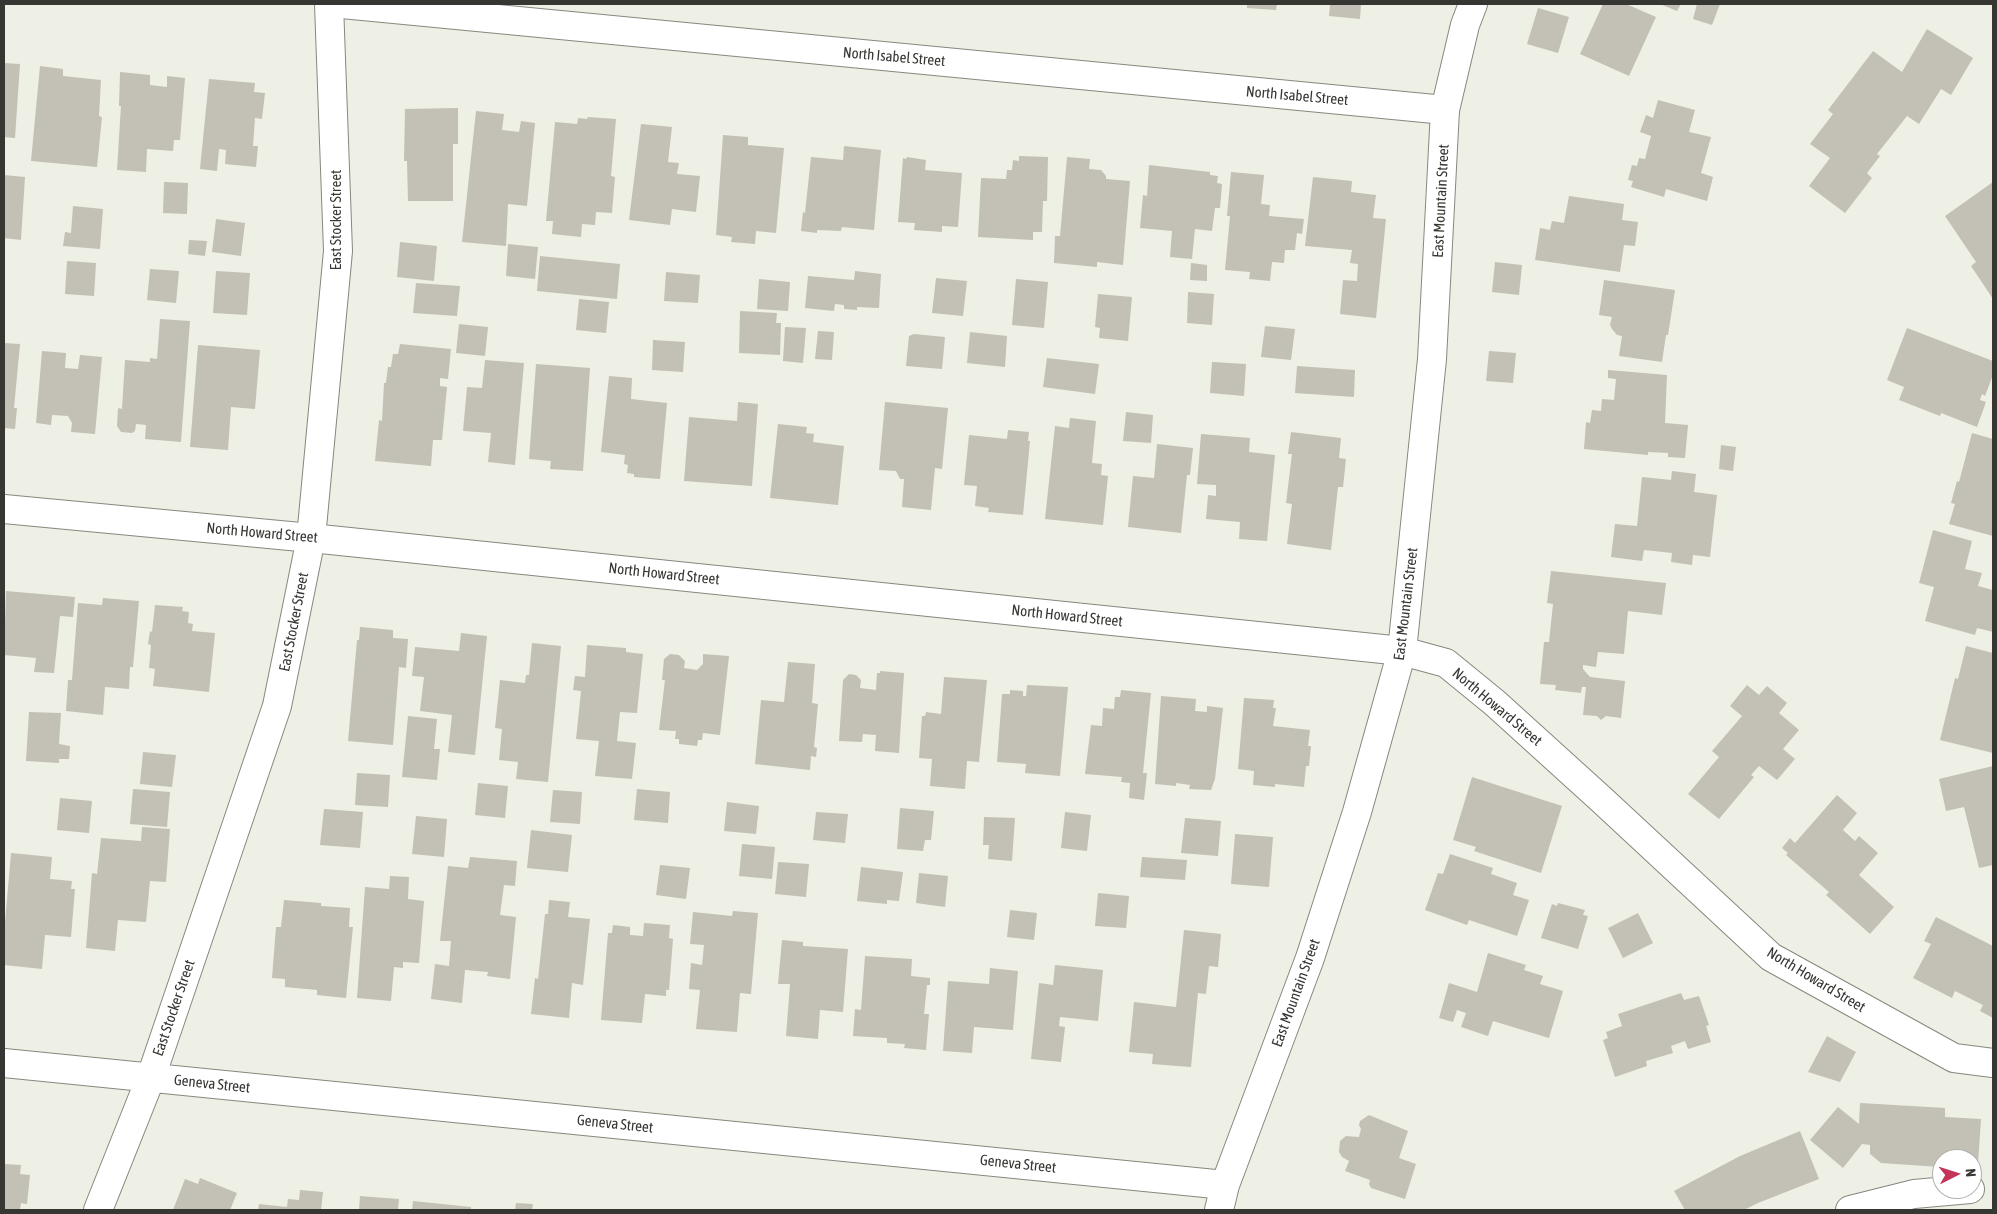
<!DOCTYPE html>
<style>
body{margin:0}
#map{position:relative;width:1997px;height:1214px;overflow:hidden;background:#eef0e5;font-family:"Asap Condensed",sans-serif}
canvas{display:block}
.frame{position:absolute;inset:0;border:5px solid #363733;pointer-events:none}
.north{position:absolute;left:1932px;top:1149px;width:50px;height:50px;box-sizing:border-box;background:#fff;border:1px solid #afafad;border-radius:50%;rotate:85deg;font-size:14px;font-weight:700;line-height:20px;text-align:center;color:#363733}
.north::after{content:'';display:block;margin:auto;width:18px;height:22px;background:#c33459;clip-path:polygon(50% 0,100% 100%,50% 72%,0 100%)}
</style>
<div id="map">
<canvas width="1997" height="1214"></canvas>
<div class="frame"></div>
<div class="north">N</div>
</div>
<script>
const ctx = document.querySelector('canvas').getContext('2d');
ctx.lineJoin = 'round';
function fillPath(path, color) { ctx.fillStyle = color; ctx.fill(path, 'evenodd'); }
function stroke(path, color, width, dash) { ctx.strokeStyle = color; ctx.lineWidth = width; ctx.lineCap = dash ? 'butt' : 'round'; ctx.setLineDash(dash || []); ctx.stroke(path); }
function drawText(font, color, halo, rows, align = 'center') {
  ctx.font = font + ' "Asap Condensed",sans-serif'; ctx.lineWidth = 4; ctx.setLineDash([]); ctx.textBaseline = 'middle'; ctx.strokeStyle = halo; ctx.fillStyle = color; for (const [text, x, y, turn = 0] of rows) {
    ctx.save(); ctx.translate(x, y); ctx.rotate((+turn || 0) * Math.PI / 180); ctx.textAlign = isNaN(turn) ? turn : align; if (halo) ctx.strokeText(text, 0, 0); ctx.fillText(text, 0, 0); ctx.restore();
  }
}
fillPath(new Path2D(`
 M1247 4H1277L1276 10 1247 8Z
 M1330 4H1361L1360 19 1329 16Z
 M1603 4H1626L1656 17 1629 76 1580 54Z
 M1660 4H1681L1677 11Z
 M1697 4H1720L1712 25 1693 19Z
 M1538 8 1569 17 1558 53 1527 44Z
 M1927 29 1973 58 1951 95 1941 89 1919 124 1907 116 1877 154 1880 156 1867 173 1872 178 1845 213 1809 186 1830 158 1810 144 1833 114 1828 110 1873 51 1902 72Z
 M4 63 20 64 15 138 4 137Z
 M40 66 63 69V76L101 80 99 116 102 117 97 167 31 161Z
 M120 72 150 75V85L167 87V76L185 78 180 140H174L173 151 147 149 146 172 117 170 121 106H119Z
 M209 79 255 83 254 92 265 93 262 119 255 118 253 146H258L256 167 225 164 226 150 219 149 217 171 200 169Z
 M1658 100 1695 110 1689 132 1711 137 1701 173 1713 177 1707 201 1666 189 1664 197 1631 187 1633 181 1628 180 1632 165 1637 166 1639 158 1645 159 1651 136 1640 132 1646 115 1653 118Z
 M458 108V144H453V201H408L407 161H404L405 109Z
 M476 111 504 114 502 130 519 132 521 121 535 123 527 206 508 204 506 246 462 242Z
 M588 117 616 119 611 176 615 177 612 213 596 212 595 225 582 224 581 237 552 234 553 221H546L555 122 577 124 578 118 587 119Z
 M641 124 672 127 668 162 679 163 677 174 700 176 696 212 672 209 670 225 629 220Z
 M723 135 748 137V145L784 148 776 233 756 231 755 244 731 242 732 237 716 235Z
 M844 146 881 150 874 230 842 227 841 231 817 230V233L801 231 803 212 805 213 811 157 843 160Z
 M1019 156 1048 157 1047 201H1043L1042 232H1033V240L978 237 981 178 1006 179 1007 170H1012L1013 160 1019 161Z
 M907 157 926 160 925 170 962 173 958 227 942 226V232L914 230 915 223 898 222 903 158 906 159Z
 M1067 157 1090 159 1089 169 1101 170 1106 176V179L1130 181 1123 265 1097 262V267L1054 263 1055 236H1060Z
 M1149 165 1210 172V175L1218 176 1217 183 1222 184 1220 208H1215L1212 231 1195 229 1192 259 1170 257 1172 231 1140 228 1143 195 1147 196Z
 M1231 172 1264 175 1261 204 1270 205 1269 216 1304 219 1302 234 1297 233 1295 250H1285L1284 263 1272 262 1270 281 1249 279 1250 272 1225 270 1230 216H1227Z
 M4 175 25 177 21 240 4 238Z
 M1313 177 1352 181 1351 192 1376 195 1373 218 1386 219 1376 318 1340 314 1343 280 1357 281 1358 264 1350 263 1352 250 1305 246Z
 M164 182 188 183 187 214 163 213Z
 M1993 182V299L1971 266 1976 262 1945 216Z
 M1569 196 1624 204 1622 220 1638 222 1635 246 1624 245 1620 272 1535 260 1540 228 1550 230 1552 221 1564 223Z
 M73 206 103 209 100 249 63 246 65 232 71 233Z
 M216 219 245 223 241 256 212 252Z
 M189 240 207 241 205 256 188 254Z
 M400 242 437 246 434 281 397 277Z
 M508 244 538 247 535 279 506 276Z
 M540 256 620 264 617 299 537 291Z
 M67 261 96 263 94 296 65 294Z
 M1495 262 1522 265 1519 295 1492 292Z
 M1191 263 1207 265V281L1190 280Z
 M150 269 179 271 176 303 147 300Z
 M216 271 250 273 247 315 213 313Z
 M855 271 881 274 879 308 857 307V310L844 309V305L835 304 834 311 805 308 808 276 854 280Z
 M666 272 700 275 698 303 664 301Z
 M936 278 967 281 963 316 932 313Z
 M759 279 790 282 788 311 757 309Z
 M1016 279 1048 282 1044 328 1012 325Z
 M1604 280 1675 290 1668 335H1666L1662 362 1619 356 1622 336 1617 335 1612 329 1610 325 1612 317 1599 315Z
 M416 283 460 286 457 316 413 313Z
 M1188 292 1214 294 1212 325 1187 323Z
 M1098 294 1132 297 1128 341 1099 338 1100 328 1095 327Z
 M579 299 609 302 606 333 576 330Z
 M740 311 777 313 776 323H781L780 355 739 353Z
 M160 319 190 321 181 442 145 439 146 425 136 424 135 431 132 433 121 432 117 426 118 408 122 409 125 360 150 362V358L157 359Z
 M459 324 488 327 485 356 456 353Z
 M1265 326 1295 329 1291 360 1261 357Z
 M785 327 806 328 803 363 783 361Z
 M1907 328 1993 361 1992 370 1993 375 1985 396 1982 394 1980 400 1986 402 1977 427 1941 413 1940 416 1899 400 1904 387 1887 380Z
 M818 331 834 332 832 360 815 359Z
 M970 332 1007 336 1005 367 967 363Z
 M914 334 945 337 942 369 906 366 909 336Z
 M653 340 685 342 683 372 652 370Z
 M4 343 20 344 14 408H17L15 429 4 428Z
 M400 344 451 349 448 379 440 378V386L447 387 442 440H433L431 466 375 461 379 420 382 421 384 383H386L388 367H391L393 354H398Z
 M198 345 260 350 255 409 231 407 228 450 190 447Z
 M42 351 66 353 65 368 78 369 80 355 102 357 95 434 71 432 72 423 68 416 52 415 51 425 36 423Z
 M1489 351 1516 353 1513 383 1486 381Z
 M1047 358 1099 364 1095 394 1043 387Z
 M485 360 524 363 515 465 488 462 491 433 463 431 467 387 482 388Z
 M1212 362 1246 364 1244 396 1210 393Z
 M536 364 590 368 583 471 550 469 551 461 529 459Z
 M1297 366 1355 370 1354 397 1295 393Z
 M1608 370 1667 375 1665 423 1688 425 1685 458 1668 457V453L1648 452V455L1584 449 1586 422 1590 423 1592 410 1601 411 1602 399 1614 400 1616 379 1608 378Z
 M609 376 632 378 631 399 667 403 660 479 634 477V474L627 473 628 465 624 464 625 455 601 452Z
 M738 402 758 404 752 486 684 481 689 417 737 421Z
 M885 402 948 408 942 469 935 468 931 510 902 507 904 479H900L896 471 879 470Z
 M1126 412 1153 415 1151 443 1123 441Z
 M1070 418 1096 421 1092 463 1102 464 1101 475 1108 476 1103 525 1045 519 1055 426 1069 428Z
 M778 424 807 427 806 433 814 434 813 442 844 446 838 505 770 498Z
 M1008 430 1029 432 1028 441H1030L1023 515 988 512 989 508 975 506 977 486 964 485 969 435 1007 439Z
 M1291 432 1341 438 1339 458 1346 459 1343 487H1338L1331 550 1287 544 1292 504 1286 503 1292 454H1288Z
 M1972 433 1993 439V536L1949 524 1955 504 1951 503 1957 481 1959 482Z
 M1201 434 1250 438 1249 452 1275 455 1267 541 1239 539 1240 522 1206 519 1208 495 1216 496V485L1197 484Z
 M1157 444 1193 448 1190 475H1187L1181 533 1128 527 1133 476 1154 478Z
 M1721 445 1736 447 1733 471 1719 469Z
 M1672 471 1696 474 1694 492 1717 495 1710 557 1693 555 1692 565 1671 562 1672 553 1644 550 1642 561 1611 557 1615 524 1637 526 1642 477 1671 480Z
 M1933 530 1972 541 1965 569 1982 573 1978 586 1993 590V632L1977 628 1975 635 1925 621 1934 587 1919 583Z
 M1551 571 1666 583 1662 615 1628 611 1624 654 1598 652 1596 667 1583 665V669L1590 677 1625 681 1621 718 1606 716 1601 720 1597 716 1583 715 1586 687H1582L1581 693 1555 690 1556 685 1540 684 1544 642H1549L1553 604 1547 603Z
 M6 591 75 597 73 617 60 616 54 673 34 672 36 658 4 655Z
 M103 598 139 601 133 667H130L129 689 105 687 103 715 66 711 68 680H72L78 603 102 605Z
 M155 605 183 607 182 611 189 612 188 623 193 624 192 631 215 633 209 692 153 686 155 669 149 668 151 645 148 644 150 631 152 632Z
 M360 627 393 630V638L408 639 406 668 399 667 393 745 348 741 357 640H359Z
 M461 633 487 636 475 755 448 752 452 715 420 711 424 677 412 676 415 647 459 651Z
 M532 643 561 646 548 782 516 779 518 762 499 760 502 729 495 728 500 680 525 683 526 675H529Z
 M587 645 626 648V652L643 654 637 713 620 712 617 741 636 743 632 779 595 776 599 741 576 739 581 691 573 690 575 676 585 677Z
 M1966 646 1993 653V753L1940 740 1955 678 1958 679Z
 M670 654 679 655 685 661 684 668 697 670 703 664V654L729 656 720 735 703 733 702 740H698L697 746 679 744V739H675L676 731 659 730 665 680H662L664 659Z
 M788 662 815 664 812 703 818 704 814 747 817 748 816 757 811 756 810 770 755 764 761 700 784 702Z
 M880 671 904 673 899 753 875 751 876 735 863 734 862 742 839 741 843 680 849 674 856 675 861 680 860 688 876 690 877 673H880Z
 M944 677 987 680 979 762 967 761 965 789 930 786 932 759 919 758 922 716H925L926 712 941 714Z
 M1027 685 1068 687 1060 776 1025 773 1026 764 997 762 1002 694H1010V690L1023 691V696H1026Z
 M1747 685 1759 695 1767 686 1787 703 1779 713 1799 730 1783 749 1795 759 1777 780 1759 766 1751 775 1754 777 1719 819 1688 794 1719 757 1712 751 1742 716 1730 706Z
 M1121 690 1151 693 1143 773H1147L1144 800 1129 798 1130 783 1121 782 1122 777 1085 774 1091 725 1102 726 1103 708 1114 709 1115 697H1120Z
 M1161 696 1196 699 1195 711 1207 712V706L1223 708 1215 779 1211 790 1189 789 1190 785 1176 783V786L1155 784Z
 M1244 698 1274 700 1273 708H1276L1273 726 1310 730 1308 746H1311L1309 766H1306L1304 787 1275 784V787L1253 785 1254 771 1238 769Z
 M29 712 61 713 59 744 70 746 69 759H59V763L26 761Z
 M408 716 437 719 434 749H440L437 780 402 777Z
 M143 752 176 755 172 787 140 784Z
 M1993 766V865L1979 868 1964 807 1946 811 1939 779Z
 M357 773 390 775 388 807 355 805Z
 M1472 777 1562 806 1541 873 1474 851 1476 847 1453 840Z
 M478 783 508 786 505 818 475 815Z
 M133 789 170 792 167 827 130 824Z
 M637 789 670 792 668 823 634 820Z
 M553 790 582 792 580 824 550 822Z
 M1837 795 1857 813 1843 830 1855 841 1859 836 1878 853 1859 875 1894 907 1870 934 1826 895 1829 892 1786 855 1788 853 1782 848 1790 838 1795 843Z
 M60 798 92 801 89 833 57 830Z
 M727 802 759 806 756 834 724 831Z
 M900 808 934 811 931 840H925L923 851 897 849Z
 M324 809 363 812 360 848 320 845Z
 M816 812 848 814 845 843 813 840Z
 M1065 812 1091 815 1087 851 1061 848Z
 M416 816 447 819 444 857 412 854Z
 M984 817 1015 818 1012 861 988 859 989 845H983Z
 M1185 818 1221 821 1218 856 1181 853Z
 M142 827 170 829 166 882 150 881 146 922 118 920 115 951 86 948 92 873 97 874 101 838 141 841Z
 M531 830 572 835 568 872 527 868Z
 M1235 834 1273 837 1269 887 1231 884Z
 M742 844 775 847 772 879 739 876Z
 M11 853 52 857 50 879 72 881 71 889H75L71 937 45 935 42 969 4 965V934Z
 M1450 854 1493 868 1491 874 1517 883 1513 895 1529 900 1517 936 1469 920 1467 925 1425 910 1438 873 1443 874Z
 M470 857 517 861 515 886 504 885 500 915 516 917 510 979 487 976 488 972 465 970 462 1003 431 999 435 964 449 966 451 941H440L448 866 468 868Z
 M1142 857 1187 860 1185 880 1140 877Z
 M778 862 809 864 806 897 775 894Z
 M660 865 690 868 686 899 656 895Z
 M861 867 903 872 899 901 887 900V904L857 901Z
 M919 873 948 876 945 907 916 903Z
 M390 876 409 877 408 899 424 901 419 963 403 962V968L394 967 391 1001 357 998 365 887 389 889Z
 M1098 893 1129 896 1126 928 1095 926Z
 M284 900 321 903V906L350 908 349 927H353L346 998 317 995V990L285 987V979L272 978 276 927H281Z
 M549 900 570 902 568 917 590 919 583 985 572 983 569 1018 531 1014 535 978 538 979 545 914H548Z
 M1558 903 1585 910 1583 915 1588 916 1578 949 1541 938 1552 904 1557 906Z
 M1010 910 1037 913 1034 940 1007 937Z
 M733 911 758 913 751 994 740 993 737 1032 696 1029 700 990 689 989 691 963 702 965 704 945 690 944 693 912 732 916Z
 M1638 913 1653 943 1623 958 1608 928Z
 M1936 917 1993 946V1018L1980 1011 1983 1005 1955 991 1952 998 1913 978 1931 944 1924 941Z
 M644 923 670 925 669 938 673 939 669 990H666V996L645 994 642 1023 601 1020 608 933H612L613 925 630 927V935L643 936Z
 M1184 930 1221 934 1218 967 1209 966 1206 994 1198 993 1191 1067 1152 1064 1153 1054 1129 1052 1134 1002 1176 1007Z
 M782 940 803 942V946L848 949 843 1012 820 1010 818 1039 786 1036 790 984H778Z
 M1488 953 1526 965 1524 970 1543 976 1540 984 1563 991 1549 1038 1493 1021 1488 1036 1461 1027 1466 1013 1457 1010 1453 1022 1439 1018 1449 983 1477 992Z
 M865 956 912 959 911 976 930 978V985H927L924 1014H929L926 1050 904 1048 905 1044 887 1043V1038L853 1036 855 1009 861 1010Z
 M1055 965 1103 970 1098 1021 1060 1017 1059 1026 1065 1027 1061 1062 1031 1059 1039 983 1053 985Z
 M990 968 1018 971 1013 1030 974 1027 972 1053 943 1051 948 981 989 984Z
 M1681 993 1684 1000 1699 996 1709 1025 1706 1026 1711 1042 1688 1049 1685 1041 1671 1046 1673 1053 1646 1061 1647 1066 1615 1077 1603 1040 1608 1038 1606 1032 1622 1026 1618 1014Z
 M1827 1036 1856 1052 1840 1082 1808 1072Z
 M1860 1103 1945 1108V1117L1981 1119 1978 1164 1972 1163V1159H1942L1940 1167 1881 1163 1870 1154V1145L1862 1144 1843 1168 1810 1140 1838 1107 1859 1124Z
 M1369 1115 1408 1131 1399 1158 1416 1164 1405 1199 1371 1188 1369 1184 1370 1180 1345 1171 1349 1161 1342 1157 1339 1152 1340 1141 1346 1136 1359 1137 1361 1129 1359 1125 1360 1121Z
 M1800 1131 1819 1179 1758 1203 1744 1210H1685L1674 1191 1740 1156Z
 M4 1164 21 1165 20 1174 30 1175 27 1204 21 1203 20 1210H4Z
 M200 1178 237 1193 230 1210H173L185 1179 198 1184Z
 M300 1190 323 1192 321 1210H258L259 1204 287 1207 288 1199 299 1200Z
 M360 1196 399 1199 398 1210H359Z
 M413 1201 471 1207V1210H412Z
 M516 1203 533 1204 532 1210H515Z`), '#c3c0b6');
const street = new Path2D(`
 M342 4 1445 110
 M4 509 311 538 1402 651 1446 663 1495 703 1602 800 1771 957 1954 1058 1993 1063
 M1850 1210 1914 1194 1970 1189`);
const secondary = new Path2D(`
 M4 1063 1225 1185
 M98 1210 151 1077 277 706 311 538 338 251 329 4
 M1219 1210 1225 1185 1310 958 1357 812 1402 651 1432 359 1445 110 1465 25 1473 4`);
stroke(street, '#86887e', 30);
stroke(secondary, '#86887e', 30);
stroke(street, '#fff', 28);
stroke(secondary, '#fff', 28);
drawText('15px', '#363733', '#fff', [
 ["North Isabel Street",894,57,5],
 ["North Isabel Street",1297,96,5],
 ["East Mountain Street",1441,201,-87],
 ["East Stocker Street",336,220,-90],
 ["North Howard Street",262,533,5],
 ["North Howard Street",664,574,6],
 ["East Mountain Street",1406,604,-83],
 ["North Howard Street",1067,616,6],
 ["East Stocker Street",294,622,-79],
 ["North Howard Street",1497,707,40],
 ["North Howard Street",1816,980,31],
 ["East Mountain Street",1296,993,-70],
 ["East Stocker Street",174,1008,-71],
 ["Geneva Street",212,1084,6],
 ["Geneva Street",615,1124,6],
 ["Geneva Street",1018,1164,6]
]);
</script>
